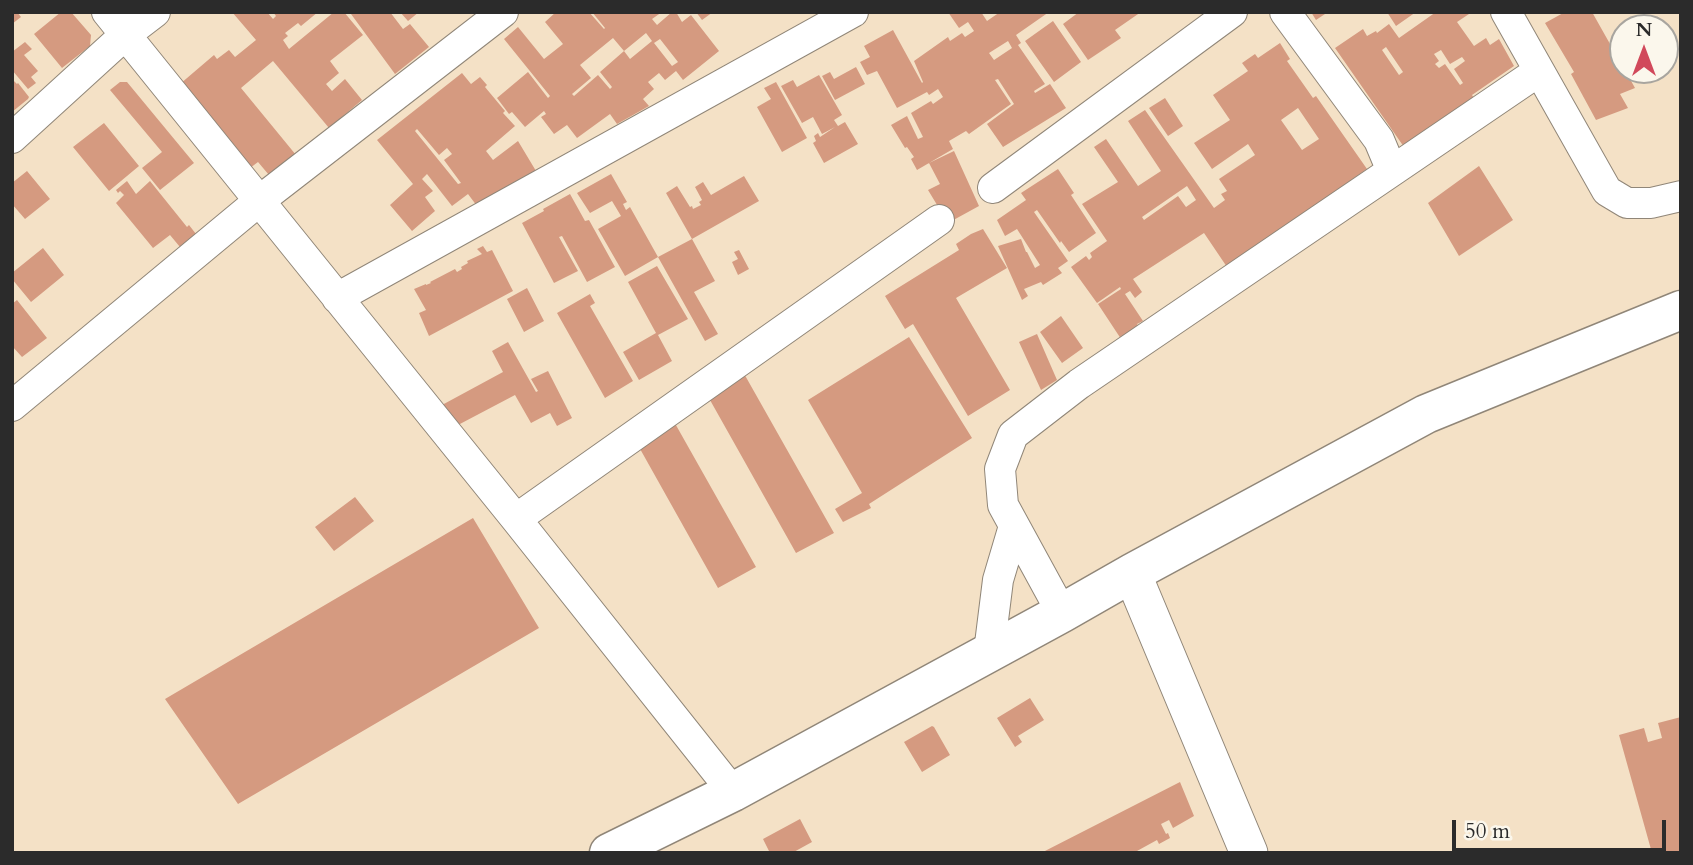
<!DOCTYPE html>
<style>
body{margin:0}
#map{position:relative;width:1693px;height:865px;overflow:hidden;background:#f4e1c6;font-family:Cardo,serif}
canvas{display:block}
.frame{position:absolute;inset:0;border:14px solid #2b2b2b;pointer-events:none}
.north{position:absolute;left:1609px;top:14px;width:70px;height:70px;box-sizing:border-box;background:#fbf7ec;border:2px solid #a8a59f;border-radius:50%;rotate:0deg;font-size:19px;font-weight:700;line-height:28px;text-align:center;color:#2b2b2b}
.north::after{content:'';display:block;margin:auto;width:24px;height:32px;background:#d1495b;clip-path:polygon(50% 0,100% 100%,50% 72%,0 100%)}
.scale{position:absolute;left:1452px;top:820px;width:214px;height:32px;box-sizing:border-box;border:4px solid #2b2b2b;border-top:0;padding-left:9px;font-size:21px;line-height:24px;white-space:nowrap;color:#2b2b2b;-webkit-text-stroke:5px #fbf7ec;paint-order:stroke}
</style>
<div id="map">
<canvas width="1693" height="865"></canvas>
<div class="frame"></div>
<div class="north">N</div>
<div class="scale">50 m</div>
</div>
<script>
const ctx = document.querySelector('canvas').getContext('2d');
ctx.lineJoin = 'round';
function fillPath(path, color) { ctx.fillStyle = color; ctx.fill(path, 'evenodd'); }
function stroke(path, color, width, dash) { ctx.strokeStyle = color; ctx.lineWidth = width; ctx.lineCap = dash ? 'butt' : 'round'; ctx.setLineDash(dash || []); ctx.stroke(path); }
fillPath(new Path2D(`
 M12 12H17L21 17 12 24Z
 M61 12H71L91 35 90 46 62 68 34 34Z
 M232 12H267L273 19 276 16 273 12H318L301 26 298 23 285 33 288 36 283 40 289 49 334 12H344L363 35 330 61 339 73 326 84 332 91 345 79 362 100 329 128 273 61 241 88 296 155 269 175 258 162 250 168 180 84 214 55 217 59 229 50 235 57 256 40Z
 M353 12H390L403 29 410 24 429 47 395 74 351 14Z
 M400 12H419L408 21Z
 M556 12H589L604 29 605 28 592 12H662L652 19 657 25 672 12H676L682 22 691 15 719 51 683 80 676 71 665 80 659 73 648 82 654 89 643 99 649 106 617 124 610 114 577 138 567 125 554 134 541 117 546 114 544 111 525 127 512 112 509 114 497 98 528 72 548 98 550 96 504 39 518 27 544 59 563 44 545 22ZM646 33 652 41 630 59 624 51ZM613 38 624 51 600 72 612 87 610 89 598 75 574 96 572 94 591 78 580 65ZM660 39 678 62 672 66 654 43Z
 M696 12H713L702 20Z
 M948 12H981L987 21 1000 12H1049L1016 35 1021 43 1018 45 1045 84 1034 91 1035 93 1050 84 1066 108 1003 147 987 124 1014 104 998 79 995 80 1011 104 969 134 966 131 949 141 953 149 917 170 911 159 914 157 907 147 905 148 891 125 907 116 918 139 923 137 911 113 931 101 933 104 943 97 938 89 929 95 927 92 897 108 877 71 867 75 860 62 870 57 864 46 893 30 922 83 923 82 914 61 948 37 950 41 962 33 965 37 974 31 968 22 959 28ZM1008 41 1012 48 994 60 989 53Z
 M1079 12H1141L1115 30 1121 38 1088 60 1063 24Z
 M1311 12H1328L1316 20Z
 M1387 12H1416L1396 26Z
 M1436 12H1472L1457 22 1474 46 1486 38 1490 45 1499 39 1514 66 1472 95 1474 98 1438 121 1439 123 1404 147 1335 48 1363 29 1367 36 1376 31 1377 33 1389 24 1399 38ZM1386 47 1403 72 1399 75 1382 50ZM1441 50 1450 64 1462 57 1465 61 1454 69 1463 83 1460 85 1445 64 1439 68 1435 64 1439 61 1434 54Z
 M1565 12H1592L1623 67V70H1625L1635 88 1620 94 1628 108 1596 120 1571 74 1574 72 1545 23Z
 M1053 21 1081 62 1054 82 1025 41Z
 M25 42 32 49 24 55 38 71 31 77 36 83 28 89 12 70V52Z
 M1280 43 1290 59 1287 61 1313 98 1316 96 1367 169 1227 267 1204 233 1133 279 1142 292 1135 298 1130 291 1125 294 1143 321 1137 324 1142 332 1125 345 1098 304 1121 289 1120 287 1097 303 1071 267 1086 256 1089 260 1092 257 1090 253 1107 241 1082 204 1118 182 1094 147 1106 139 1138 186 1161 171 1128 121 1145 110 1214 208 1225 200 1221 194 1227 191 1219 179 1255 155 1248 144 1212 169 1194 143 1230 120 1213 95 1248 71 1242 63 1255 54 1258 58ZM1298 108 1319 139 1302 150 1281 120ZM1187 186 1196 200 1186 207 1178 196 1144 220 1142 217Z
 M856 67 865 84 835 100 822 76 830 72 834 79Z
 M462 73 471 84 480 77 487 85 485 87 505 111 503 113 515 126 486 151 493 160 518 141 536 171 477 206 468 194 452 206 427 174 422 179 433 191 425 197 435 211 412 231 390 205 413 184 377 140ZM417 129 439 155 447 148 452 154 444 160 461 183 458 184 415 131Z
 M819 75 842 115 834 120 838 126 845 122 858 144 824 163 813 143 816 141 814 136 818 133 820 137 835 127 822 134 813 117 802 123 781 86 793 80 797 87Z
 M12 79 17 84 18 83 29 97 28 99 12 112Z
 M120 82H127L194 163 160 190 142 168 162 152 110 90Z
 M776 82 807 138 782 152 757 107 771 99 764 88Z
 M1165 98 1183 126 1168 136 1149 108Z
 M104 123 139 166 109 191 73 147Z
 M954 151 979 206 948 223 928 190 940 184 929 163Z
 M1479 166 1513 220 1459 256 1428 203Z
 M1058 169 1074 193 1071 195 1096 233 1069 252 1061 241 1060 243 1037 210 1034 212 1068 261 1058 268 1062 273 1043 285 1041 282 1024 289 1028 296 1022 300 998 246 1021 239 1026 252H1027L1035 268 1040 265 1017 229 1005 236 997 220 1026 200 1021 193Z
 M27 171 50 199 25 219 12 204V183Z
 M611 174 627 202 623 204 626 210 630 207 658 257 625 276 598 229 621 216 612 201 590 213 577 193Z
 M744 176 759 201 692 239 715 281 694 292 718 334 705 341 658 257 692 239 666 193 677 186 690 207 692 206 693 209 701 205 699 202 702 200 695 187 703 182 711 195Z
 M127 181 136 194 150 181 187 227 189 225 196 234 180 247 170 235 153 248 116 203 124 195 120 191 118 193 116 190Z
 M570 194 585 221 589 220 615 267 587 282 562 236 559 237 578 271 554 283 522 223 544 211 543 209Z
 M983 229 1007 268 956 298 1010 390 968 416 913 324 905 329 885 296 959 250 956 244 971 234Z
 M483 246 487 252 492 250 513 291 429 336 419 313 426 310 414 289 426 284V285L431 283 430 282 455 269 457 272 462 269 461 267 468 263 467 261 482 254 477 249Z
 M43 248 64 275 31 302 12 279V273Z
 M739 250 749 269 738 275 732 262 738 259 734 252Z
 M657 266 688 319 658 335 672 361 639 380 623 352 656 333 628 282Z
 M527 288 544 321 524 332 507 299Z
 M590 294 595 303 590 306 633 381 605 398 557 313Z
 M17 300 47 338 22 357 12 346V304Z
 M1061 316 1083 348 1062 363 1040 332Z
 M1037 334 1057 380 1041 390 1019 342Z
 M909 337 972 438 869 504 871 508 843 522 835 509 862 493 808 400Z
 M508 342 536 392 538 391 531 379 548 371 572 418 557 426 550 413 531 423 515 395 458 425 442 405 503 372 492 351Z
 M738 363 834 533 796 553 701 384Z
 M668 411 756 567 718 588 630 431Z
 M355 497 374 521 334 551 315 527Z
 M473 518 539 628 238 804 165 699Z
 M1030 698 1044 720 1018 736 1022 742 1015 747 997 718Z
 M1681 717V852L1652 853 1619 735 1644 728 1648 742 1662 738 1658 723Z
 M932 726 934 727 950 755 922 772 904 742Z
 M1180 782 1194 816 1173 828 1169 820 1161 824 1166 834 1168 833 1170 838 1159 844 1157 840 1137 851 1139 853H1041Z
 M800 819 812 842 792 853H770L763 839Z`), '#d59a80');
const minor = new Path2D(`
 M107 12 516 519 733 792
 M1285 12 1379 140 1392 171
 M1506 12 1607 191 1627 203H1651L1681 196
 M12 138 125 35 155 12
 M993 188 1232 12
 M337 298 853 12
 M12 406 259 201 503 12
 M516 519 939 220
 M1062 613 1003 505 1000 469 1013 435 1079 384 1539 71
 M989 652 998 580 1014 526`);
const tertiary = new Path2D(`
 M1132 573 1249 853`);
const secondary = new Path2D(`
 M609 853 733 792 1062 613 1132 573 1426 414 1681 310`);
stroke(minor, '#908678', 32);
stroke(tertiary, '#908678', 39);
stroke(secondary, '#908678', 41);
stroke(minor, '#fff', 30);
stroke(tertiary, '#fff', 37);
stroke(secondary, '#fff', 38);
</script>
